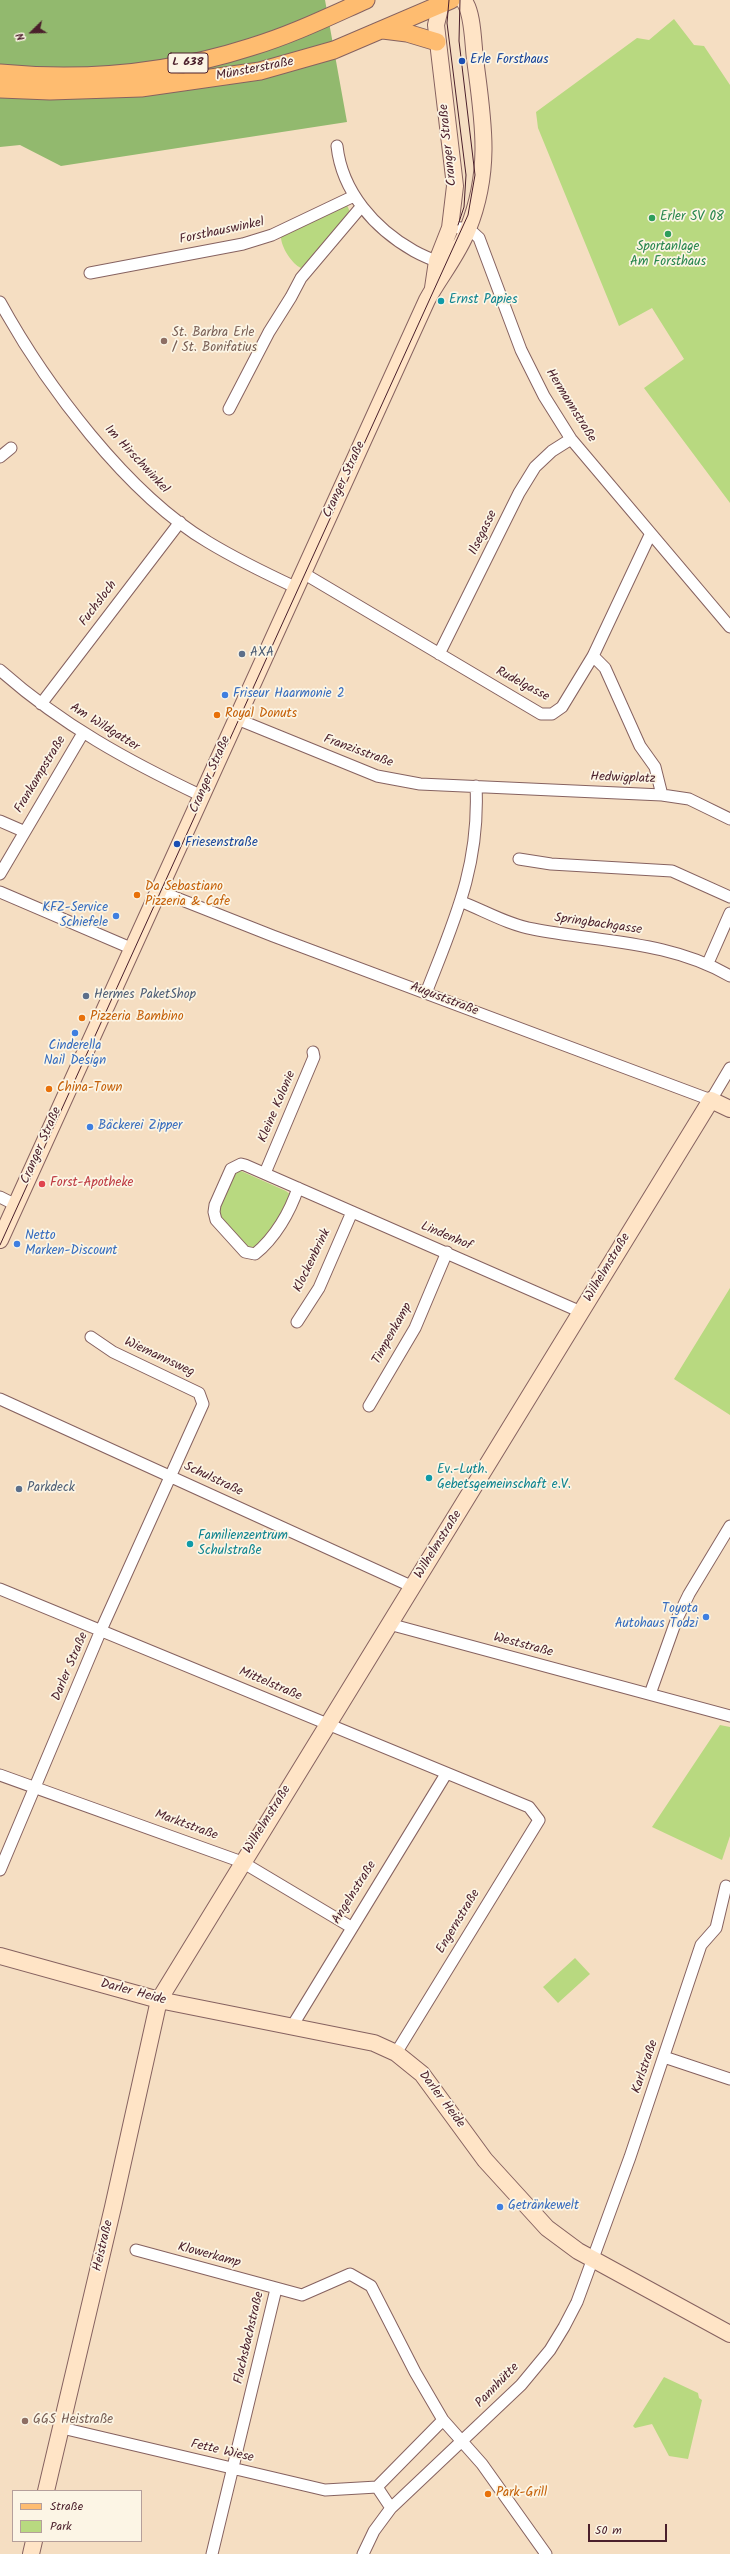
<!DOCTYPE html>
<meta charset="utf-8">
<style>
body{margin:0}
#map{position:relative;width:730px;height:2554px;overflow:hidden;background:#f5dec2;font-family:Kalam,sans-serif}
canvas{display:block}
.legend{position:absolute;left:12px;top:2490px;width:130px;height:52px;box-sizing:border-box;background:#fcf5e5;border:1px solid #b59f9b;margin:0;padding:5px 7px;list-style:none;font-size:12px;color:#4a1f2b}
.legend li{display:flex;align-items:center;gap:8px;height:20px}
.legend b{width:20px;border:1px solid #b59f9b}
.north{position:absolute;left:12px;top:12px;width:40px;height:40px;-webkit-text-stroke:3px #fcf5e5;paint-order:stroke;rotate:247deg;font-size:11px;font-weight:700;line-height:16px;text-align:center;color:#4a1f2b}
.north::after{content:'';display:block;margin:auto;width:14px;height:18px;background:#4a1f2b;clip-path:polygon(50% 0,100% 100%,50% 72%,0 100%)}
.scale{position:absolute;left:588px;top:2524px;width:79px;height:18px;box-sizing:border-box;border:2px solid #4a1f2b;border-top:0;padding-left:5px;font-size:12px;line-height:14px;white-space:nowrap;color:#4a1f2b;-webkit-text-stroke:3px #fcf5e5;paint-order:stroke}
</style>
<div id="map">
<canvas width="730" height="2554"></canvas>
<ul class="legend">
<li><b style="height:5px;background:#febc70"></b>Straße</li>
<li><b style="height:11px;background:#b8d980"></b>Park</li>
</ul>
<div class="north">N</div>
<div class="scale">50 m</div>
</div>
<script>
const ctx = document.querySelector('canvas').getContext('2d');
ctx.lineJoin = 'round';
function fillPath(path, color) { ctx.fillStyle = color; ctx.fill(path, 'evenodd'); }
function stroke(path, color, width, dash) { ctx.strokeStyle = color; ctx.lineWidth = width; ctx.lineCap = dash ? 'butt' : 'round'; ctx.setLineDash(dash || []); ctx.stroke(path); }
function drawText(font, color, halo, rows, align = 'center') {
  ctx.font = font + ' Kalam,sans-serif'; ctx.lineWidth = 3.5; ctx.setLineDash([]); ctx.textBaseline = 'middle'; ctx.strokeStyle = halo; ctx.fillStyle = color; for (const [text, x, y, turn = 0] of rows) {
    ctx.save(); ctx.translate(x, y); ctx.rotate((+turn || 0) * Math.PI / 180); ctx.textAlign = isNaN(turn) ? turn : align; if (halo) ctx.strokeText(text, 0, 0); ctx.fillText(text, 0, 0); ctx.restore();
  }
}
fillPath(new Path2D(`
 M674 19 694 45 704 46 730 85V503L644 388 684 359 652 308 619 326 538 128 536 112 637 38 649 40Z
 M347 205 350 212 306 266 301 268C292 264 281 247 281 237Z
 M241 1171 286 1191 291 1195 279 1218 257 1248 249 1249 218 1215 219 1209 235 1172Z
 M730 1288V1415L674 1379Z
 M720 1725 730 1727V1836L722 1860 652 1827Z
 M575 1958 590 1974 558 2003 543 1987Z
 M664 2377 698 2393 699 2398 702 2400 688 2459 669 2456 652 2424 635 2428 633 2426Z`), '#b8d980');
fillPath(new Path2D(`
 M0 0H325L347 122 61 166 20 145 0 147Z`), '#92b96e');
const street = new Path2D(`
 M337 146C342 192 375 229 414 251 423 256 433 260 443 264
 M450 228C462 226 471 229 479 238L521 350 544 396 571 439 730 627
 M90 273 243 244 272 235 354 196
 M0 302C45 384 127 494 208 542 236 559 267 574 297 588
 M229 409 269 332 291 297 301 278 361 207
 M0 457 11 448
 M303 573 541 714H552L562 707 593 656 650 535
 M439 654 519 493 535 467 552 451 571 439
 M593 656 605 668 640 746 655 767 662 795
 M0 670C62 725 128 761 202 796
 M41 704 180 522
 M237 719 377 776 420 784 662 795 689 799 730 819
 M0 821 23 831
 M519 859 551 864 672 871 730 897
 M0 874 83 733
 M159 891 273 936 711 1100 730 1068
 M0 892 133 949
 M462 902C485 911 509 925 533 929 600 942 671 941 730 976
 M708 963 730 913
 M426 993C454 921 480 866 476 786
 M265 1173 314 1057 313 1052
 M298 1188C290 1212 275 1238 255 1254L245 1252 216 1220 214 1212 215 1205 231 1169 241 1164 245 1165 581 1312
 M0 1197 16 1205
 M297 1322 319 1288 352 1212
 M0 1399 413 1587
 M369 1406 415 1328 447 1252
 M0 1589 529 1807 539 1820 396 2053
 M389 1624 730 1716
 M650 1694 676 1621 689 1594 730 1526
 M0 1775 242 1862 351 1927
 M0 1870 101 1630 203 1404 199 1393 113 1352 91 1337
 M291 2028 446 1774
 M664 2057 730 2079
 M136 2250 302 2295 350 2274 371 2286 415 2372 443 2420 482 2464 546 2554
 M62 2428 325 2490 377 2487
 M391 2508 377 2487 443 2420
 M212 2554 276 2289
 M363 2554 374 2531 391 2508 521 2385 550 2350 564 2327 577 2302 630 2157 701 1945 716 1928 726 1886`);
const secondary = new Path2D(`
 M433 288 437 261 450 228 455 186 436 25 442 0
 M0 1240 427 300C440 276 458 255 468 229 492 169 483 120 475 59 473 44 473 10 463 0
 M0 1956 159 2000 374 2043 396 2053 422 2074 485 2160 547 2228 578 2251 730 2334
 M46 2491 113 2207 159 2000 711 1100 730 1109
 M31 2554 34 2541`);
const primary = new Path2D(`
 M383 30 407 33 437 42
 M0 73C84 81 170 73 251 47 291 35 328 17 366 0
 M0 89 50 91 141 88 260 71 334 50 451 0`);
stroke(street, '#866260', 13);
stroke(secondary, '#866260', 18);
stroke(primary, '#866260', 19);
stroke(street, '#fff', 11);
stroke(secondary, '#ffe4c6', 16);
stroke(primary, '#febc70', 17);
stroke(new Path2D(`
 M449 0 447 23 466 175 464 207 458 225
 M0 1245 468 215 475 175 459 41 460 0`), '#4a1f2b', 1);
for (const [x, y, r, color] of [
 [462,61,4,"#1a4fb4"],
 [652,218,4,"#2e9e5b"],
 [668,234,4,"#2e9e5b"],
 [441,301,4,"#0f9aa8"],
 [164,341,4,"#8d6e63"],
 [242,654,4,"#5c6f8a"],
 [225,695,4,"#3f7fe0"],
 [217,715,4,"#e8710a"],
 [177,844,4,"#1a4fb4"],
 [137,895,4,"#e8710a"],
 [116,916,4,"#3f7fe0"],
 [86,996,4,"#5c6f8a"],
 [82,1018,4,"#e8710a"],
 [75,1033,4,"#3f7fe0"],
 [49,1089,4,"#e8710a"],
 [90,1127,4,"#3f7fe0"],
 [42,1184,4,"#e0444e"],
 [17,1244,4,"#3f7fe0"],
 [429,1478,4,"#0f9aa8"],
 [19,1489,4,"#5c6f8a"],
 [190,1544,4,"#0f9aa8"],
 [706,1617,4,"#3f7fe0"],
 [500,2207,4,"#3f7fe0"],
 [25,2421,4,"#8d6e63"],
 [488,2494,4,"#e8710a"]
]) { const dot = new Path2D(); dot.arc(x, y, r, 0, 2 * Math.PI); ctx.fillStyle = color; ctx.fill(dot); stroke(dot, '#fcf5e5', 1.5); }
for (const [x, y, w] of [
 [188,63,40]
]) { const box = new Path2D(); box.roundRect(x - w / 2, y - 10, w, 20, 3); ctx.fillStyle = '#fcf5e5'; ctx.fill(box); stroke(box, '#4a1f2b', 1); }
drawText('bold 12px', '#4a1f2b', null, [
 ["L 638",188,63]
]);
drawText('13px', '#164399', '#fcf5e5', [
 ["Erle Forsthaus",470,61],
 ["Friesenstraße",185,844]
], 'left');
drawText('13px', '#4a1f2b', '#fcf5e5', [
 ["Münsterstraße",255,70,-11],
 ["Cranger Straße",449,145,-96],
 ["Forsthauswinkel",222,232,-12],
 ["Hermannstraße",570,406,58],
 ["Im Hirschwinkel",136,460,47],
 ["Cranger Straße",345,480,-65],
 ["Ilsegasse",484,533,-64],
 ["Fuchsloch",99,604,-53],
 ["Rudelgasse",522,685,28],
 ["Am Wildgatter",104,728,32],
 ["Franzisstraße",358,752,20],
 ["Frankampstraße",41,775,-59],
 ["Cranger Straße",211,775,-66],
 ["Hedwigplatz",623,779,2],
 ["Springbachgasse",598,925,8],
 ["Auguststraße",444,1000,21],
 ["Kleine Kolonie",278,1107,-67],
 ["Cranger Straße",42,1146,-66],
 ["Lindenhof",446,1237,23],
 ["Klockenbrink",313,1261,-64],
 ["Wilhelmstraße",608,1268,-59],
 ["Timpenkamp",393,1334,-61],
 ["Wiemannsweg",159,1358,25],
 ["Schulstraße",213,1480,25],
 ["Wilhelmstraße",439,1545,-58],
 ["Weststraße",523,1646,15],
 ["Darler Straße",71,1667,-67],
 ["Mittelstraße",270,1685,23],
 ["Wilhelmstraße",268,1820,-58],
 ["Marktstraße",186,1826,20],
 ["Angelnstraße",355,1893,-58],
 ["Engernstraße",459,1922,-59],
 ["Darler Heide",133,1993,15],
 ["Karlstraße",646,2067,-71],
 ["Darler Heide",441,2100,53],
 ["Heistraße",104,2246,-77],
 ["Klowerkamp",209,2256,15],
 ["Flachsbachstraße",250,2338,-77],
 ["Pannhütte",498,2386,-46],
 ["Fette Wiese",222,2452,13]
]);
drawText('13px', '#27864d', '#fcf5e5', [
 ["Erler SV 08",660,218],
 ["Sportanlage",668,248,"center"],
 ["Am Forsthaus",668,263,"center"]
], 'left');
drawText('13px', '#0d838f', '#fcf5e5', [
 ["Ernst Papies",449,301],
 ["Ev.-Luth.",437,1471],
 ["Gebetsgemeinschaft e.V.",437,1486],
 ["Familienzentrum",198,1537],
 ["Schulstraße",198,1552]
], 'left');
drawText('13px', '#785e54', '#fcf5e5', [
 ["St. Barbra Erle",172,334],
 ["/ St. Bonifatius",172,349],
 ["GGS Heistraße",33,2421]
], 'left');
drawText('13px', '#4e5e75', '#fcf5e5', [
 ["AXA",250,654],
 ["Hermes PaketShop",94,996],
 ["Parkdeck",27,1489]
], 'left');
drawText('13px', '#366cbe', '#fcf5e5', [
 ["Friseur Haarmonie 2",233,695],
 ["KFZ-Service",108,909,"right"],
 ["Schiefele",108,924,"right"],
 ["Cinderella",75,1047,"center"],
 ["Nail Design",75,1062,"center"],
 ["Bäckerei Zipper",98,1127],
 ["Netto",25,1237],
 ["Marken-Discount",25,1252],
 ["Toyota",698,1610,"right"],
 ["Autohaus Todzi",698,1625,"right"],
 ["Getränkewelt",508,2207]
], 'left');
drawText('13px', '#c56008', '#fcf5e5', [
 ["Royal Donuts",225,715],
 ["Da Sebastiano",145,888],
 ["Pizzeria & Cafe",145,903],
 ["Pizzeria Bambino",90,1018],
 ["China-Town",57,1089],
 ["Park-Grill",496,2494]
], 'left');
drawText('13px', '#be3a42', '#fcf5e5', [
 ["Forst-Apotheke",50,1184]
], 'left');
</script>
